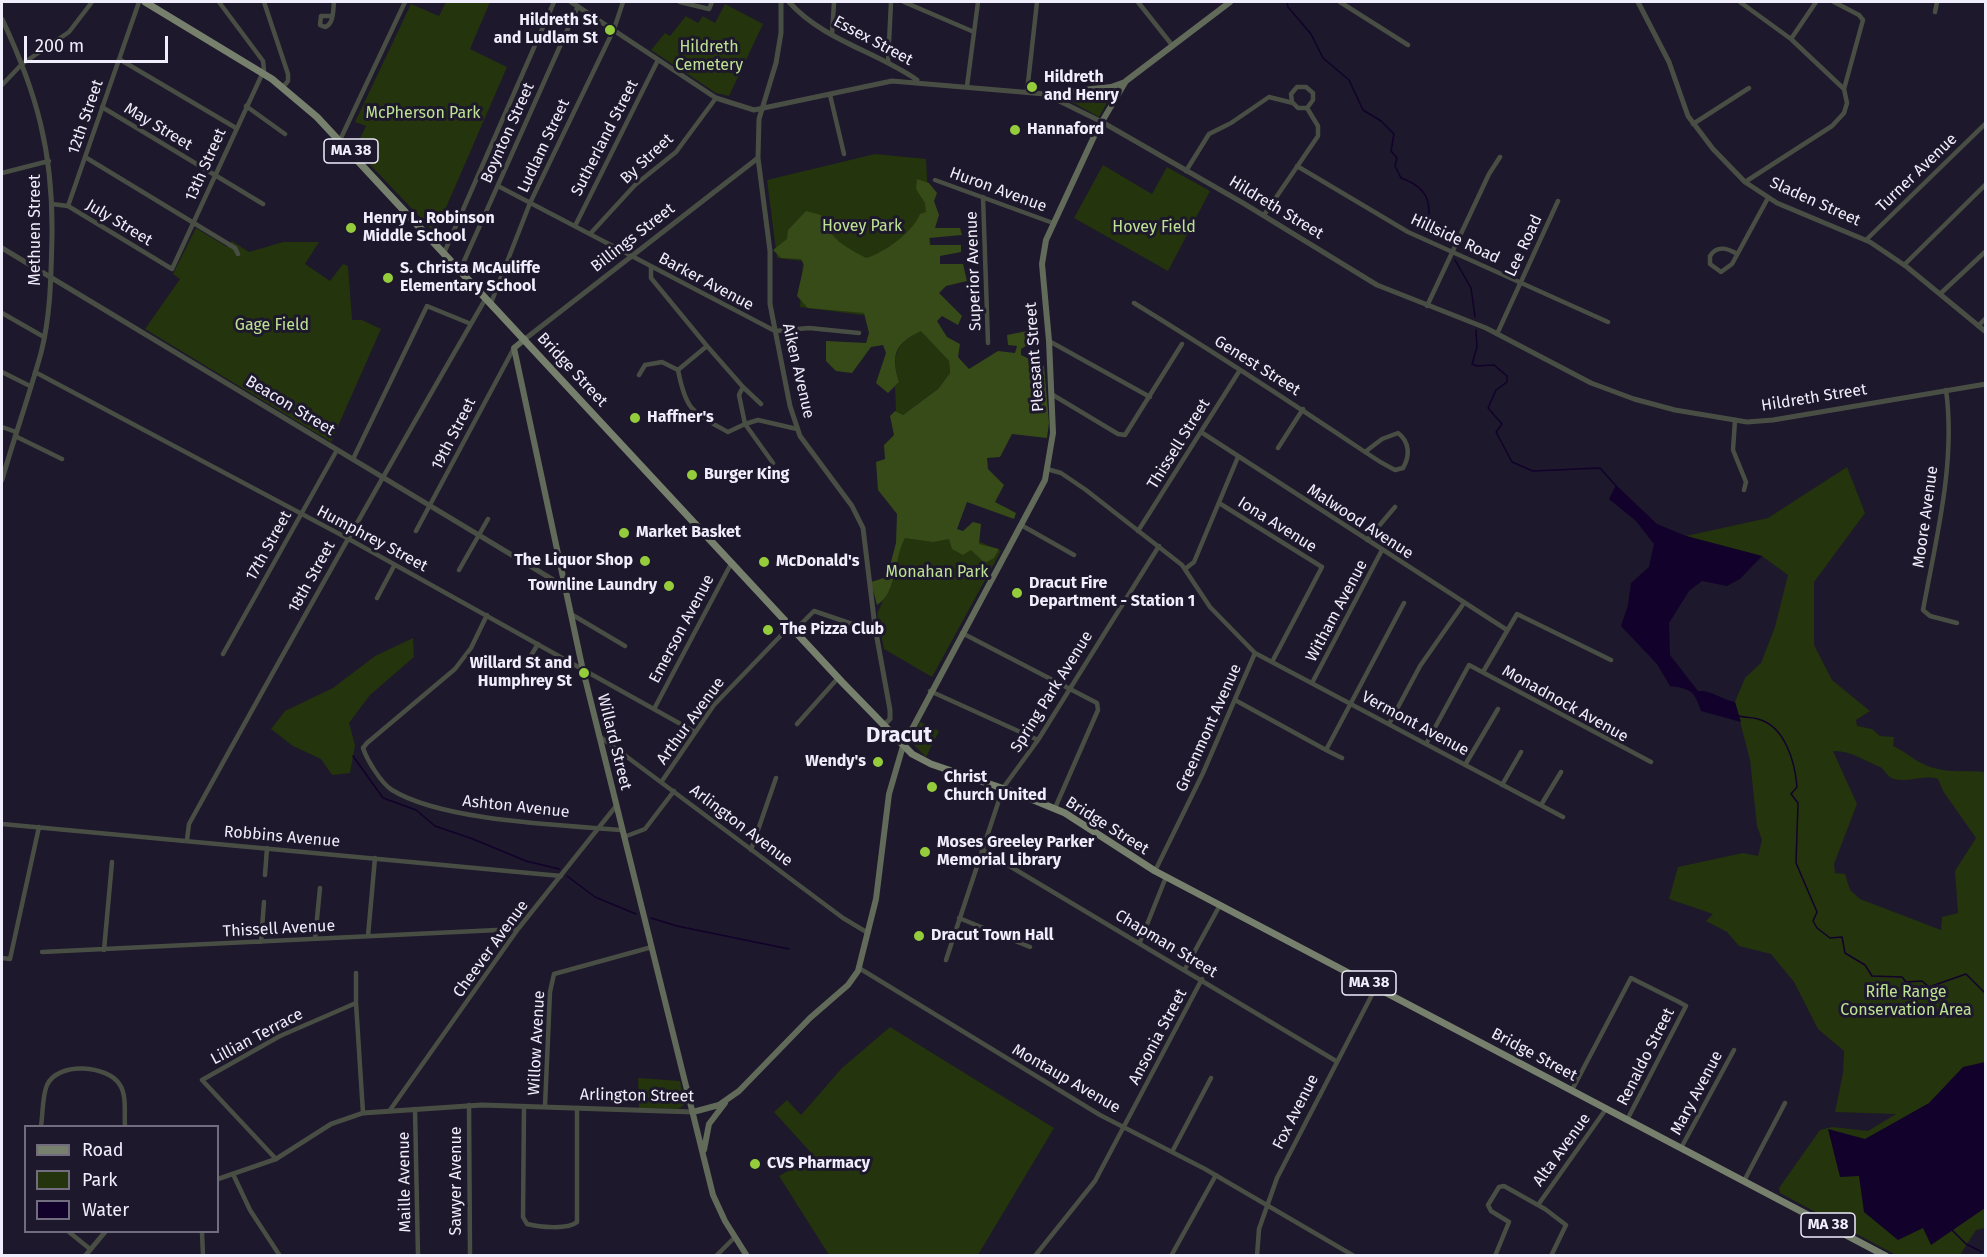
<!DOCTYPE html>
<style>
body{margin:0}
#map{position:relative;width:1987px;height:1257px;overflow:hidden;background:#1d182b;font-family:"Fira Sans",sans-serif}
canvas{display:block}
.frame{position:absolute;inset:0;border:3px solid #f0edfc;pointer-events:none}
.legend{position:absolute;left:24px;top:1125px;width:195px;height:108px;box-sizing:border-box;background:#1d182b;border:2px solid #716d7f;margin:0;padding:8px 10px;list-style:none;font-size:18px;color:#f0edfc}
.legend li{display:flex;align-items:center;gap:12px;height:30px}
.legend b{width:30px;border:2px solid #716d7f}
.scale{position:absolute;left:24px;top:36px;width:144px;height:27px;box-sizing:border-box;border:3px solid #f0edfc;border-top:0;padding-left:8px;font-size:18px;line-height:21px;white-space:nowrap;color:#f0edfc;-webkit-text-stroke:4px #1d182b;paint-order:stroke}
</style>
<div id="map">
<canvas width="1987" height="1257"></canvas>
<div class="frame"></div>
<ul class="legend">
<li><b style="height:8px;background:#76806c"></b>Road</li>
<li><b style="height:16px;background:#24340c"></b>Park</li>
<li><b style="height:16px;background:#12022b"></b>Water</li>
</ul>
<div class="scale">200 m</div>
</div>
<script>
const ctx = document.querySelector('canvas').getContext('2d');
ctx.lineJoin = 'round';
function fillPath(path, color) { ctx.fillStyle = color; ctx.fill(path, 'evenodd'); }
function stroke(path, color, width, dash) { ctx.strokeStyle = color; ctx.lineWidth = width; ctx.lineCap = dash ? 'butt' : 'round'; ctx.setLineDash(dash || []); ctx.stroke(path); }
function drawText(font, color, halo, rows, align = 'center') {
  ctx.font = font + ' "Fira Sans",sans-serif'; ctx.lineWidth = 6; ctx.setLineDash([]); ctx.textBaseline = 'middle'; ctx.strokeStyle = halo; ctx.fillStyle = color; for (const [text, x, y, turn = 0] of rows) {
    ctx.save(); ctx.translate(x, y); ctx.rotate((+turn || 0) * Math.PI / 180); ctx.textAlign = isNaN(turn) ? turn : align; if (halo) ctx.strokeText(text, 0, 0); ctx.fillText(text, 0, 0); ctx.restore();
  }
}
fillPath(new Path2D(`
 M446 2H490L470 49 507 67 435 233 355 149 366 126 355 122 411 4 439 16Z
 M725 4 763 24 729 96 716 93 651 50 665 33 670 36 686 16 698 23 703 16 715 23Z
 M1114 90 1099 117 1061 96 1062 94Z
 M875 154 926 159 935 332 870 316 800 307 803 261 777 258 767 180Z
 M1103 165 1152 194 1167 167 1210 191 1168 271 1074 218Z
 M196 228 227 247 232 241 249 252 283 242H319L305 264 330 281 343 264 348 266 352 320H362L381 329 331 442 145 329 180 279 173 274Z
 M922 330 949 361 950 373 938 389 903 415 896 412 895 386 899 382C891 355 895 344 922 330Z
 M1847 467 1865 513 1814 582V645L1832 680 1870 711 1856 720 1857 726 1872 729 1880 736 1894 737 1893 746C1908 753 1918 764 1934 768 1950 773 1969 770 1985 772V1228L1976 1230 1960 1255H1896L1780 1193 1779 1188 1820 1130 1832 1127 1868 1131 1896 1114 1835 1112 1843 1073 1844 1051 1818 1029 1794 982 1771 954 1739 946 1727 932 1706 921 1713 914 1669 899 1678 867 1743 853 1758 856 1762 840 1757 826 1750 760 1735 702 1745 678 1761 663 1775 627 1788 575 1762 556 1686 536 1768 518ZM1833 751C1849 750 1866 761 1880 767 1885 770 1888 778 1894 779 1909 783 1923 774 1938 779L1943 791 1976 838 1955 871 1958 913 1942 917 1941 930 1860 899 1850 890 1845 874 1835 873 1834 864 1857 804Z
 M904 509 1001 551 932 677 884 649 877 614 889 587Z
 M413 638 414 657 370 695 349 723 355 745 350 773 332 775 321 759 293 746 271 729 285 711 333 688 375 656Z
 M920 722 939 731 926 757 912 743Z
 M890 1027 1054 1128 978 1255H829L779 1176 814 1156 774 1112 787 1100 801 1115 842 1068Z
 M638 1078 680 1081 684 1105 678 1109 639 1108Z`), '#24340c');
fillPath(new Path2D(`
 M917 179 929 183 937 193 934 201 939 215 935 228H960L962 235 929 238 930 245H961V252L940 256V264H963L967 281 946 286 939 293 962 316 958 325 942 316 937 321 947 337 960 344 958 357 969 369 998 351 1015 353 1017 346 1008 345 1007 335 1032 330 1034 341 1021 349V355L1044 366 1049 423 1047 438 1012 434 1000 457 987 458 988 469 1004 485 995 502 1016 513 1014 519 967 502 957 529 963 531 973 522 981 524 979 544 999 549 994 558 985 563 971 550 963 555 952 549 949 539 933 542 905 538C894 557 897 593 877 605L871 582 887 577 896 543 897 514 878 490 876 462 885 459 884 445 894 435 890 416 895 411 903 415 938 389 950 373 949 361 921 331C894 344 891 355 899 382L888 393 876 383 886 353 883 345 871 347 852 373 836 371 826 361V341L866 343 869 333 864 313 808 308 797 296 804 265 801 259 781 258 773 250 787 239 788 230 806 211 821 215C828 238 847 248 866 258 884 253 913 232 920 214L926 212 925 203 916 189Z`), '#364b18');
fillPath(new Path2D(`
 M1616 485 1657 524 1686 536 1762 556 1740 579 1727 586 1702 581 1689 591 1669 623 1670 655 1698 691C1711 690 1721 699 1735 702L1741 722 1701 711C1694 690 1691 689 1670 686L1657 664 1621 626 1628 605 1631 583 1649 567 1654 544 1636 521 1609 499Z
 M1985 1062V1208L1931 1245 1923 1228 1898 1240 1864 1212 1859 1176 1840 1177 1828 1129 1865 1139 1929 1103 1963 1067Z`), '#12022b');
stroke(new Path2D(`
 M1287 2 1288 7 1311 34 1323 58 1349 80 1363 110 1381 121 1394 134 1391 151 1397 158 1395 166 1401 178C1432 189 1432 207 1426 234
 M1455 260 1471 288 1475 317
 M1476 330 1477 347 1472 364 1477 366 1494 365 1507 376V382L1496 390 1488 408 1502 424 1496 432 1512 462 1533 471 1600 468 1616 486
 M1739 716C1746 718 1752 717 1758 719 1785 726 1795 762 1797 787L1791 794 1798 803 1796 863 1817 912 1813 921 1817 928 1830 938 1842 937 1845 953 1865 965 1872 976 1902 977 1906 982 1922 981 1929 987 1966 974 1986 994
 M353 756 383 798 416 810 435 826 473 839 526 861 559 869
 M567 876 595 897 636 914
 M651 918 677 926 789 949
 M1952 1230 1966 1244 1982 1252`), '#12022b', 1.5);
stroke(new Path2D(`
 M264 2 288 74V81L283 87
 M680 2 709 9 712 2
 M904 2 974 32
 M1138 2 1172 45
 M1340 2 1408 45
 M1740 2 1791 39 1844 89
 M1935 12 1937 2
 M332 16H321L320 25 325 27C334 24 333 10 334 2
 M832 35 834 2
 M1791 39 1816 2
 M119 59 236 128
 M888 63 891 2
 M2 85 22 64 69 32 92 2
 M967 86 978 2
 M1027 92 1037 2
 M830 95 844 154
 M246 106 285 134
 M102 107 263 204
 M1231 123 1269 97 1293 103
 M1693 124 1749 88
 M340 140 405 2
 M85 157 235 248 238 254
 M1297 166 1408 232 1608 322
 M1186 171 1209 134 1229 124
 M2 173 49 161
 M935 180 1053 223
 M1745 182 1832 126 1844 113 1847 103 1844 89 1863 20 1859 15 1834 2
 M498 186 775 331 809 328 859 333
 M983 197 988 343
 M52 204 68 206 172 269 264 70 263 61 219 2
 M68 206 139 2
 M1264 215 1318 136V126L1307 108 1313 100V93L1306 87H1297L1291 94 1292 102 1298 108H1307
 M575 226 658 60
 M590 234 635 185 676 152 716 98
 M1866 240 1986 123
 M444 253 554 2
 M1737 254C1727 248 1717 245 1710 256V264L1721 272 1732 264 1768 198
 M1904 265 1986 184
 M651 267V278L707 346 678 370C686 411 692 412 728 432L745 424 773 463
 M460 270 578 6
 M1940 294 1986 251
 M491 303 530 203 614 29 623 2
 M1134 303C1212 351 1289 401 1365 452 1375 459 1385 465 1395 470L1403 468C1410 456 1410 442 1398 433L1382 439 1365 452
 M1427 306 1489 174 1500 157
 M2 313 44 337
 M1978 326 1986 318
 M1497 334 1558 201
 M1049 341 1150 397
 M707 346 743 387 739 395 745 424 758 420 797 429
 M2 372 30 386
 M35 372 347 538 695 732
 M639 375 645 365 662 362 678 370
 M743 387 761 404
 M1946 390C1956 462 1936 539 1923 610L1930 616 1957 623
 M1053 395 1118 434 1125 435 1182 344
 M1735 420 1733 450 1746 482 1744 490
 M2 427 16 432
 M1201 432 1507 630
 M15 436 62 459
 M1278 448 1303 409
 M353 459 427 306 471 324
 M1047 469 1061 473 1086 490 1182 565 1210 607 1255 653 1563 817
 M1219 503 1322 567 1272 662
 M1021 525 1074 555
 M416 531 514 348
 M1138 531 1240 370
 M1367 540 1395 507
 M1185 569 1194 562 1238 457
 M459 570 488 519
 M377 598 394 566
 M571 614 625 646
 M487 615 471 648 455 669 367 743 363 748C367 760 381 783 392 790 442 821 561 825 622 830
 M795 630 814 611 864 628 875 627
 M962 633 1097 703 1098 710 1055 808
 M223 654 337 450
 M524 667 538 644
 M1483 672 1517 614 1611 660
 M1312 683 1382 550
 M930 691 1038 740
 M1235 700 1326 750 1404 603
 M654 709 732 562
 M797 724 838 678
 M1389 724 1420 666 1464 603
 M599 736 843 918 868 933
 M1426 744 1469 665 1651 762
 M1326 750 1342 758
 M1465 765 1498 709
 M662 781 714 705 790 626
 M1502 785 1521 752
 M1541 805 1561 772
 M2 824 561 876
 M624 837 645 829 674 791
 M187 840 189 824C286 648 385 472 486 298
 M981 849 1336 1061
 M751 850 776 778
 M1155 871 1203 773 1255 653
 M265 875 267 848
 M959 918 1030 947
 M368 936 375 858
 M315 939 320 888
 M261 942 264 902
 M1140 942 1166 877
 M104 950 112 862
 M42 952 518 929
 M2 958 10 959 39 827
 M946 960 1003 788 1038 740 1159 546
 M859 968 1100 1115 1205 1169 1354 1256
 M1185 969 1220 905
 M356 973V1003
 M1572 1090 1631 978 1679 1002 1686 1006 1627 1120
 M469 1105 470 1256
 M524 1106 523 1217 527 1224C539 1227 568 1230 577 1222V1108
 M545 1106 550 992 554 974 652 947
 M415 1109 418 1256
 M390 1110 518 929 616 806
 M41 1126C43 1114 42 1097 47 1085 58 1061 108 1065 120 1085 127 1096 124 1114 125 1126
 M1681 1148 1734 1050
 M1172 1152 1211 1078
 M276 1159 202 1080 280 1036 356 1003 363 1113
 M233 1174 250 1210 280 1256
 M1744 1181 1785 1103
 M1538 1205 1606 1109
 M69 1232 90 1249
 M202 1232 203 1256
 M716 1256 735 1237
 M1035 1256 1095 1181 1202 979
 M1171 1256 1216 1175
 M1257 1256 1259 1229 1277 1178 1376 987
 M1495 1256 1509 1222 1491 1211 1488 1205 1499 1187 1504 1186 1545 1209 1566 1225 1551 1256
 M1985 1256 1986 1254`), '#494e44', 4.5);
stroke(new Path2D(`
 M571 2 716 98 754 110 892 81 1045 94 1102 122 1243 203 1377 285 1486 328 1591 383 1634 399 1675 410 1747 422 1773 420 1986 384
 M781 2V33L776 63 759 119 758 158 770 251V304L790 406 800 436 852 506 863 528 875 627 890 710V719L884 725
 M789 2C823 40 875 51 917 80
 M1638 2 1669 62 1688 116 1713 149 1745 182 1777 203 1870 242 1907 267 1986 332
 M2 19C37 93 53 152 52 235 51 274 51 314 41 353 29 396 14 438 2 480
 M2 248 565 587
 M525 339 758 158
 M218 1179 276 1159 331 1124 363 1113 482 1105 693 1112
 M85 1256 105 1232`), '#494e44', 5);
stroke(new Path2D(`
 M1045 94 1111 87 1125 82
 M525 339 514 348 582 666 713 1195 725 1221 747 1256
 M693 1112 719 1105 739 1091 810 1018 848 985 858 971 876 899 889 794 903 746 1045 480 1053 433 1049 341 1042 264 1046 240 1097 130 1126 81 1230 2
 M704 1150 709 1124 725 1103`), '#626a5a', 6);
stroke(new Path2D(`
 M145 2 272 79 317 117 842 682 912 754 931 764 1019 794 1065 813 1155 871 1886 1256`), '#76806c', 7);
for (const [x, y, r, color] of [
 [610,30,6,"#94cc3c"],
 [1032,87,6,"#94cc3c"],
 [1015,130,6,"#94cc3c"],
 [351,228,6,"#94cc3c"],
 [388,278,6,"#94cc3c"],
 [635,418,6,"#94cc3c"],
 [692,475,6,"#94cc3c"],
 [624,533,6,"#94cc3c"],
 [645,561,6,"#94cc3c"],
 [764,562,6,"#94cc3c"],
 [669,586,6,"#94cc3c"],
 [1017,593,6,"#94cc3c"],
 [768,630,6,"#94cc3c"],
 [584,673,6,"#94cc3c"],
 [878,762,6,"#94cc3c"],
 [932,787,6,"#94cc3c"],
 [925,852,6,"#94cc3c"],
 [919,936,6,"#94cc3c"],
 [755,1164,6,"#94cc3c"]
]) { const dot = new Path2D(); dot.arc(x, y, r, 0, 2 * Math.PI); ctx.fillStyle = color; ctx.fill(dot); stroke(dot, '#1d182b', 2); }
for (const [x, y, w] of [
 [351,151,54],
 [1369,983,54],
 [1828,1225,54]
]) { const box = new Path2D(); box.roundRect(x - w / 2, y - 12, w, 24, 4.5); ctx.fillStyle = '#1d182b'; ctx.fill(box); stroke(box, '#f0edfc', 1.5); }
drawText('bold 15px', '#f0edfc', null, [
 ["MA 38",351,151],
 ["MA 38",1369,983],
 ["MA 38",1828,1225]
]);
drawText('bold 16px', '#f0edfc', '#1d182b', [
 ["Hildreth St",598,21,"right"],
 ["and Ludlam St",598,39,"right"],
 ["Hildreth",1044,78],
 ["and Henry",1044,96],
 ["Hannaford",1027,130],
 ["Henry L. Robinson",363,219],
 ["Middle School",363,237],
 ["S. Christa McAuliffe",400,269],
 ["Elementary School",400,287],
 ["Haffner's",647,418],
 ["Burger King",704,475],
 ["Market Basket",636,533],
 ["The Liquor Shop",633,561,"right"],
 ["McDonald's",776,562],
 ["Dracut Fire",1029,584],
 ["Department - Station 1",1029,602],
 ["Townline Laundry",657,586,"right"],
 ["The Pizza Club",780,630],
 ["Willard St and",572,664,"right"],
 ["Humphrey St",572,682,"right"],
 ["Wendy's",866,762,"right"],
 ["Christ",944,778],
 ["Church United",944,796],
 ["Moses Greeley Parker",937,843],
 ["Memorial Library",937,861],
 ["Dracut Town Hall",931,936],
 ["CVS Pharmacy",767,1164]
], 'left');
drawText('16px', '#f0edfc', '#1d182b', [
 ["Essex Street",873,41,28],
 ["12th Street",86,117,-71],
 ["May Street",158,127,31],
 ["Boynton Street",508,133,-66],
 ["Sutherland Street",605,138,-63],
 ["Ludlam Street",544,146,-65],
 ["By Street",647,159,-43],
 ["13th Street",206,165,-66],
 ["Turner Avenue",1917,173,-44],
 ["Huron Avenue",998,190,20],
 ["Sladen Street",1815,202,24],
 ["Hildreth Street",1276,208,31],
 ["July Street",119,223,31],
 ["Methuen Street",36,230,-90],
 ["Billings Street",633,238,-38],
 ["Hillside Road",1455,239,25],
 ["Lee Road",1524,246,-65],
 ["Superior Avenue",974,271,-92],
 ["Barker Avenue",706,282,28],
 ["Pleasant Street",1035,357,-94],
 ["Genest Street",1257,366,32],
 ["Bridge Street",572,370,47],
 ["Aiken Avenue",798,371,77],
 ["Hildreth Street",1814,398,-9],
 ["Beacon Street",290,406,31],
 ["19th Street",454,434,-63],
 ["Thissell Street",1179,444,-58],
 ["Moore Avenue",1926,517,-82],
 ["Malwood Avenue",1360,522,33],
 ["Iona Avenue",1277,525,32],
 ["Humphrey Street",372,539,28],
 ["17th Street",269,546,-61],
 ["18th Street",312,577,-61],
 ["Witham Avenue",1337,611,-62],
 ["Emerson Avenue",682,629,-62],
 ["Spring Park Avenue",1052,692,-58],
 ["Monadnock Avenue",1565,704,29],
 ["Arthur Avenue",691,721,-54],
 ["Vermont Avenue",1415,724,28],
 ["Greenmont Avenue",1209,728,-66],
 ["Willard Street",614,742,76],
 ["Ashton Avenue",516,807,6],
 ["Arlington Avenue",741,826,37],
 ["Bridge Street",1107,826,32],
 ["Robbins Avenue",282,837,5],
 ["Thissell Avenue",279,929,-3],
 ["Chapman Street",1166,944,31],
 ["Cheever Avenue",491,949,-54],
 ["Lillian Terrace",257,1037,-28],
 ["Ansonia Street",1158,1037,-62],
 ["Willow Avenue",537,1043,-87],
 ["Bridge Street",1534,1055,28],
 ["Renaldo Street",1646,1057,-63],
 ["Montaup Avenue",1066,1079,30],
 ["Mary Avenue",1697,1093,-62],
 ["Arlington Street",637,1096,1],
 ["Fox Avenue",1296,1112,-63],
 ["Alta Avenue",1562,1150,-54],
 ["Sawyer Avenue",457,1181,-90],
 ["Maille Avenue",405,1182,-91]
]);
drawText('16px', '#bee293', '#1d182b', [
 ["Hildreth",709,48],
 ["Cemetery",709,66],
 ["McPherson Park",423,114],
 ["Hovey Park",862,227],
 ["Hovey Field",1154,228],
 ["Gage Field",272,326],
 ["Monahan Park",937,573],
 ["Rifle Range",1906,993],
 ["Conservation Area",1906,1011]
]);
drawText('bold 22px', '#f0edfc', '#1d182b', [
 ["Dracut",899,736]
]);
</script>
